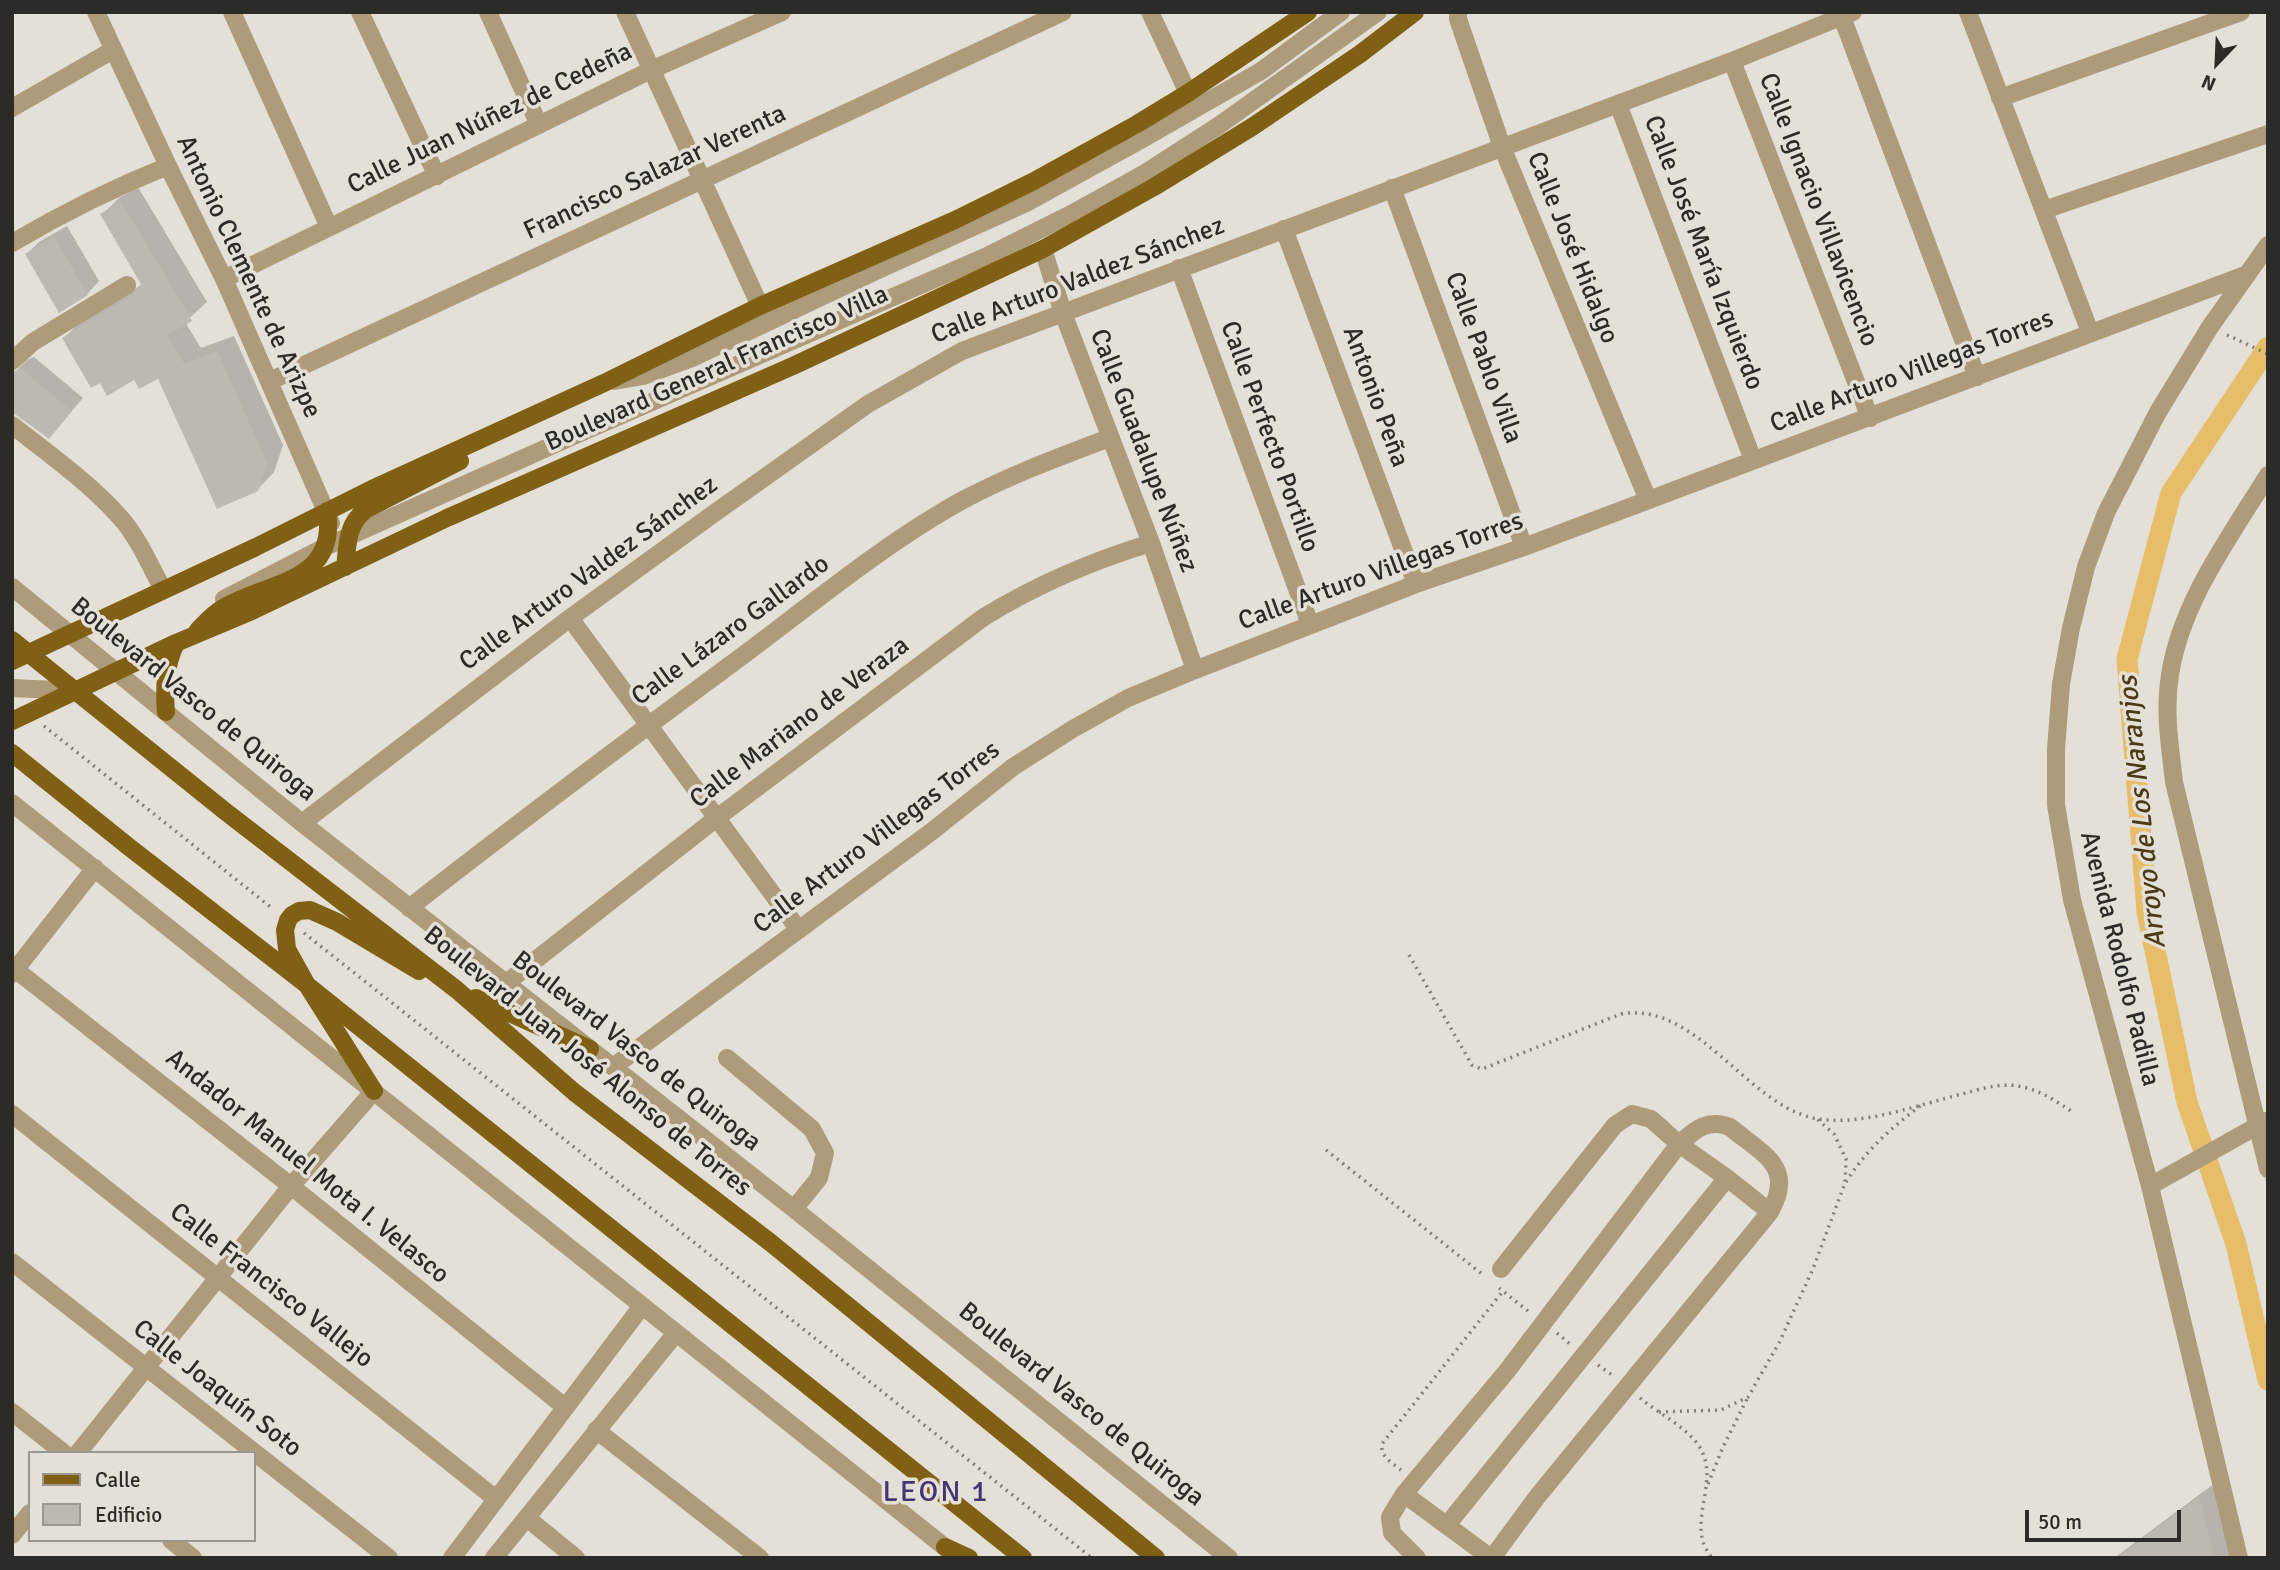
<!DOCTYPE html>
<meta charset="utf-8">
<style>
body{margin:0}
#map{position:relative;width:2280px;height:1570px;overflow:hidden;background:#e5e0d7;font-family:Signika,sans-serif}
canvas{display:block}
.frame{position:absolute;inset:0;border:14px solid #2d2b28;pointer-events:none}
.legend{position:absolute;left:28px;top:1451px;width:228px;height:91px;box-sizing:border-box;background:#e5e0d7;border:2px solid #9b9891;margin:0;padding:9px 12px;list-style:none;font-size:21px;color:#2d2b28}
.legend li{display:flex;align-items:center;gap:14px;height:35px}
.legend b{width:35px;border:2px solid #9b9891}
.north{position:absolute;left:2182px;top:28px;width:70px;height:70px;-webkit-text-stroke:5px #e5e0d7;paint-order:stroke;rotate:203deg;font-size:19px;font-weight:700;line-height:28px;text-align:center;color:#2d2b28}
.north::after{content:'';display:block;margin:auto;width:24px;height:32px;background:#2d2b28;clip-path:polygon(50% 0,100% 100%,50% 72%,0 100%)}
.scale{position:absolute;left:2025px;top:1510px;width:156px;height:32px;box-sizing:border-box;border:4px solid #2d2b28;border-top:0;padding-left:9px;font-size:21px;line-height:24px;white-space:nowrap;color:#2d2b28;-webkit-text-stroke:5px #e5e0d7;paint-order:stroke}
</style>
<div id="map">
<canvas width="2280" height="1570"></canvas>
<div class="frame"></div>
<ul class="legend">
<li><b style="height:9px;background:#806014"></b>Calle</li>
<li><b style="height:19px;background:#beb9b0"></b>Edificio</li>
</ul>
<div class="north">N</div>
<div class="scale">50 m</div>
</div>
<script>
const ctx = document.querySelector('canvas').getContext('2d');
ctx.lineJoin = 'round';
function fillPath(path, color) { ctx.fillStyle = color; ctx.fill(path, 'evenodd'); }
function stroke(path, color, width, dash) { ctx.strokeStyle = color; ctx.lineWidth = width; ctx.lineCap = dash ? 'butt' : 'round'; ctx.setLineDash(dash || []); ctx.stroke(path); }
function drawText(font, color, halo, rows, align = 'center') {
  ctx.font = font + ' Signika,sans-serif'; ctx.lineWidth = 7; ctx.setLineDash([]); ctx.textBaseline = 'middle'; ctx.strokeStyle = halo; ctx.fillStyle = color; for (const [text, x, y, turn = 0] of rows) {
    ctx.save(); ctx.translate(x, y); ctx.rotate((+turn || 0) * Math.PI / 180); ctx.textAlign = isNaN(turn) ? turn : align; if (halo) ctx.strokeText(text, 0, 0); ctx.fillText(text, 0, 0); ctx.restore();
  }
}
fillPath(new Path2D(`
 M138 187 207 302 185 322 201 348 234 336 283 445 274 472 257 490 159 376 100 380 64 338 81 321 143 284 102 215 119 198Z
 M67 226 99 281 87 294 27 254 39 242Z
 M34 357 83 398 49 437 12 375 27 360Z
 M2215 1483 2234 1558H2114Z`), '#0003');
stroke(new Path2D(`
 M2268 347 2171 493 2127 659 2147 912 2187 1102 2236 1244 2268 1380`), '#e6bd68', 21);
fillPath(new Path2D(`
 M121 202 192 321 167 335 184 364 217 351 267 463 258 491 217 509 158 379 139 389 134 380 107 396 100 383 91 388 62 338 133 295 141 284 100 214Z
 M54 237 88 295 59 313 25 254Z
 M21 369 72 411 49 439 12 412V372Z
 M2199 1497 2214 1558H2117Z`), '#beb9b0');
stroke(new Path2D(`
 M2227 335 2268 354
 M44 726 273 909
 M304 933 1092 1558
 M1409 955 1469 1060 1472 1065 1482 1069 1621 1014C1696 1001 1746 1103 1813 1118 1859 1128 1920 1104 1966 1093 1984 1088 2004 1082 2023 1087 2041 1091 2056 1101 2071 1111
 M1326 1150 1482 1274
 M1846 1182C1866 1150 1893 1126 1923 1104
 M1499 1288 1528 1311
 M1557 1333 1570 1344
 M1598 1365 1612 1375
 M1640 1398C1659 1414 1684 1425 1699 1446 1718 1475 1696 1508 1702 1538 1703 1545 1708 1552 1712 1558
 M1659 1412 1721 1410 1748 1397 1779 1343 1813 1269 1845 1183 1846 1159 1834 1134 1817 1119
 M1401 1470C1392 1463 1380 1456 1382 1444L1503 1291
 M1708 1484 1723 1447 1747 1399`), '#827f79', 3.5, [2, 5]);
stroke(new Path2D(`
 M96 12 168 166 224 279 331 523
 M232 12 329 227
 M360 12 437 176
 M488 12 539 125
 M625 12 760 306
 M1150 12 1188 93
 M1458 12V19L1502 147 1648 500
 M1968 12 2090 332
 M1842 17 1977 377
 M1732 61 1870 418
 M2000 98 2241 12
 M1618 104 1753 460
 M12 108 113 50
 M1392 188 1524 547
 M2044 210 2268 134
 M1284 229 1416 584
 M12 243C63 213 113 188 168 166
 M1043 249 1063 313 1151 543 1195 670
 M1179 268 1310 624
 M224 279 651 70 782 12
 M12 361 33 342 127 285
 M270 381 1063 12
 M614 381 643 376 692 358 880 269 1026 203 1144 138 1261 71 1341 12
 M12 425C48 453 88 482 119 516 138 537 150 565 163 590
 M2268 475C2230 537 2181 602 2170 675 2164 711 2170 746 2174 782L2268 1169
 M12 587 302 823 794 1209 1229 1558
 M224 599 325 547 571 437 985 257 1073 213 1145 173 1218 126 1378 12
 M570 618 799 930
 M12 688 77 691
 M12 803 956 1556
 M302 823 570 618 709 517 868 404 962 351 1732 61 1853 12
 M409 908C515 825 622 745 730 665 805 610 881 545 963 500 1010 475 1059 457 1109 438
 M16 970 291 1186 565 1407
 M12 974 95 868
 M505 984 718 817 984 617C1036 585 1092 561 1151 543
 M727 1058 812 1129 825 1153 819 1178 794 1209
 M613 1067 931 832 1013 767 1071 730 1128 698 1195 670 1416 584 1524 547 2248 274
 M12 1114 496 1499
 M2150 1186 2266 1121
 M12 1262 389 1558
 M1501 1269 1615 1125 1632 1114 1651 1119 1679 1144 1727 1178 1770 1212
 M12 1412 64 1453
 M596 1430 760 1558
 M78 1453 291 1186 374 1091
 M1404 1494 1491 1558
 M527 1518 576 1558
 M1447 1525 1727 1178
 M12 1535 30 1513
 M171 1540 193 1558
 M452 1558 642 1306
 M494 1558 676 1333
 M1417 1558 1392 1533 1390 1517 1404 1494 1507 1371 1679 1144C1695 1130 1707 1118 1730 1127 1762 1154 1796 1166 1770 1212L1537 1497 1492 1558
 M2239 1558 2150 1186 2072 900 2056 805V749L2061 684 2071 628 2086 567 2106 513 2158 412 2210 327 2268 245`), '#ad9b79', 18);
stroke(new Path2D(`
 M345 567C348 544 346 526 365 510L460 461
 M198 630C206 622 213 614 223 608 269 581 338 583 327 511
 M12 640 226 812 457 990 574 1092 771 1243 1156 1558
 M12 661 256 547 372 489 604 383 760 306 955 220 1034 181 1137 124 1188 93 1308 12
 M166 712C164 687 165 666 176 643
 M12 721 176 643 252 611 447 518 795 365 1043 249 1154 187 1252 127 1360 54 1415 12
 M12 753 129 847 307 985 1023 1558
 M476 998 590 1049
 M374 1091 307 985 287 949 285 930 288 920 292 915 299 911 310 910 337 922 419 971
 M945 1547 969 1558`), '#806014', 18);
drawText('26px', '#2d2b28', '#e5e0d7', [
 ["Calle Juan Núñez de Cedeña",490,119,-26],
 ["Francisco Salazar Verenta",655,173,-25],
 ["Calle Ignacio Villavicencio",1818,210,69],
 ["Calle José Hidalgo",1572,248,68],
 ["Calle José María Izquierdo",1703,253,69],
 ["Antonio Clemente de Arizpe",248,277,65],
 ["Calle Arturo Valdez Sánchez",1078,281,-21],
 ["Calle Pablo Villa",1483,358,70],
 ["Boulevard General Francisco Villa",717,369,-24],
 ["Calle Arturo Villegas Torres",1912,372,-21],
 ["Antonio Peña",1375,397,70],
 ["Calle Perfecto Portillo",1269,437,70],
 ["Calle Guadalupe Núñez",1143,451,69],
 ["Calle Arturo Villegas Torres",1381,572,-20],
 ["Calle Arturo Valdez Sánchez",589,574,-36],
 ["Calle Lázaro Gallardo",731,631,-36],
 ["Boulevard Vasco de Quiroga",193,700,39],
 ["Calle Mariano de Veraza",800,723,-37],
 ["Calle Arturo Villegas Torres",877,838,-37],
 ["Avenida Rodolfo Padilla",2119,959,76],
 ["Boulevard Vasco de Quiroga",636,1052,38],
 ["Boulevard Juan José Alonso de Torres",587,1062,39],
 ["Andador Manuel Mota I. Velasco",307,1167,39],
 ["Calle Francisco Vallejo",271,1286,38],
 ["Calle Joaquín Soto",217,1389,38],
 ["Boulevard Vasco de Quiroga",1081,1405,39]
]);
drawText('italic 28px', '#4c3b17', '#e5e0d7', [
 ["Arroyo de Los Naranjos",2143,812,-96]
]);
ctx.letterSpacing = '2px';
drawText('30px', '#453571', '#e5e0d7', [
 ["LEON 1",936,1493]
]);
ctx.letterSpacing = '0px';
</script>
